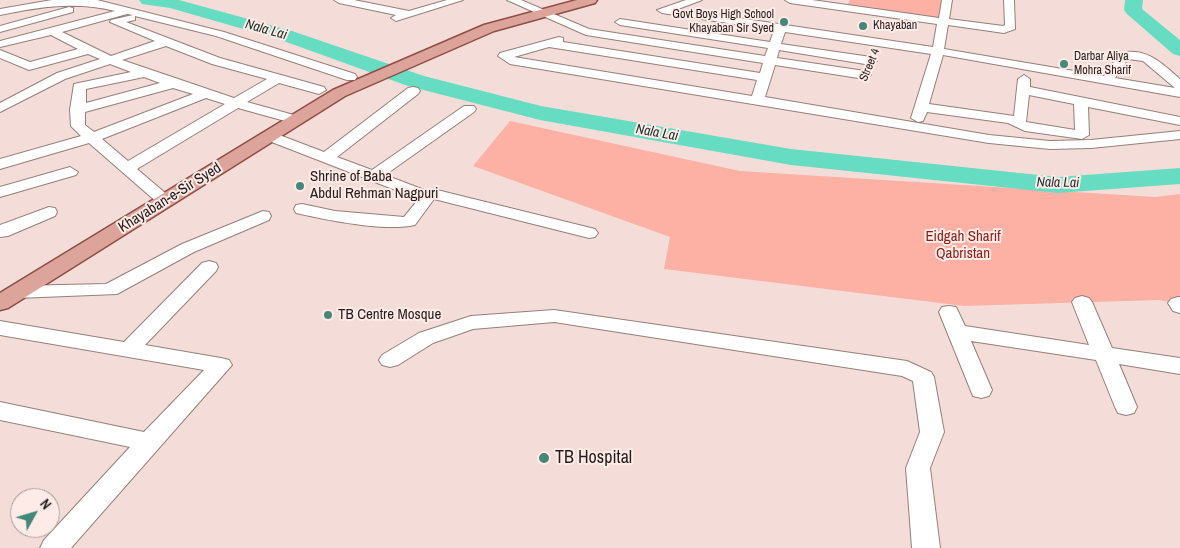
<!DOCTYPE html>
<style>
body{margin:0}
#map{position:relative;width:1180px;height:548px;overflow:hidden;background:#f4ddd9;font-family:"Archivo Narrow",sans-serif}
canvas{display:block}
.north{position:absolute;left:10px;top:488px;width:50px;height:50px;box-sizing:border-box;background:#feebe8;border:1px solid #a79996;border-radius:50%;rotate:51deg;font-size:14px;font-weight:700;line-height:20px;text-align:center;color:#251d1b}
.north::after{content:'';display:block;margin:auto;width:18px;height:22px;background:#458778;clip-path:polygon(50% 0,100% 100%,50% 72%,0 100%)}
</style>
<div id="map">
<canvas width="1180" height="548"></canvas>
<div class="north">N</div>
</div>
<script>
const ctx = document.querySelector('canvas').getContext('2d');
ctx.lineJoin = 'round';
function fillPath(path, color) { ctx.fillStyle = color; ctx.fill(path, 'evenodd'); }
function stroke(path, color, width, dash) { ctx.strokeStyle = color; ctx.lineWidth = width; ctx.lineCap = dash ? 'butt' : 'round'; ctx.setLineDash(dash || []); ctx.stroke(path); }
function drawText(font, color, halo, rows, align = 'center') {
  ctx.font = font + ' "Archivo Narrow",sans-serif'; ctx.lineWidth = 4; ctx.setLineDash([]); ctx.textBaseline = 'middle'; ctx.strokeStyle = halo; ctx.fillStyle = color; for (const [text, x, y, turn = 0] of rows) {
    ctx.save(); ctx.translate(x, y); ctx.rotate((+turn || 0) * Math.PI / 180); ctx.textAlign = isNaN(turn) ? turn : align; if (halo) ctx.strokeText(text, 0, 0); ctx.fillText(text, 0, 0); ctx.restore();
  }
}
fillPath(new Path2D(`
 M850 0H947L943 20 846 8Z
 M510 121 740 171 1155 197 1180 194V304L1159 300 964 306 664 269 670 237 473 166Z`), '#fcb1a4');
fillPath(new Path2D(`
 M139 0H179L292 31 424 76 541 106 791 149 1058 177 1180 168V184L1058 193 791 165 540 120 408 86 278 39 170 8 142 4Z
 M1125 0H1143L1142 9 1180 40V56L1173 54 1127 14 1124 10Z`), '#66ddc3');
const minor = new Path2D(`
 M52 0H97L224 32 355 74 357 77 355 80H347L216 36 135 16V20L126 22 220 58 324 87 326 90 319 94 279 83 247 102 301 117 303 120 301 123 296 124 238 108 137 169 171 198 173 201 171 204H159L89 143 0 169V159L81 136 71 126 70 110 74 84 131 72 110 64 65 79 0 112V103L57 73 100 59 88 54 29 70 0 58V50L30 62 78 49 51 35 0 47V41L115 11C75 1 39 7 0 15V9ZM127 14 133 15 111 20 110 22 155 41 111 56 62 32ZM166 46 212 64 267 79 234 98 122 60ZM144 77 160 83 86 103V89ZM173 88 193 94 94 132 85 125V112ZM206 98 225 104 128 161 102 139Z
 M334 0H354L409 11 447 0H463L396 21 391 18 396 15 339 3Z
 M507 0H521L589 29 765 56 768 48 620 25 615 22 620 19 770 42 774 30 662 13 657 10 686 0H702L678 9 933 47 937 24 790 3 785 0H812L939 18 942 0H952L949 19 1003 26 1005 25 1004 0H1014L1015 29 1004 33 948 25 944 49 1104 76 1120 53C1146 47 1162 63 1180 79V97L943 55 929 104 1014 116 1018 79 1024 75 1030 79V87L1180 117V125L1088 107 1089 135 1082 139 1025 131 1008 123 927 112 923 121 918 122 911 118 931 54 785 32 781 44 871 57 877 61 871 65 779 50 777 58 865 71 871 75 865 79 775 65 765 97 989 135 1050 141 1091 140 1180 131V139L1091 148 1050 149 989 143 510 64 498 56 500 53 559 37 563 38V42L760 73 763 63 586 35ZM549 47 757 80 752 96 514 57ZM1128 59 1143 61 1175 88 1115 78ZM1029 95 1074 104 1075 130 1026 122Z
 M69 7 73 8V12L0 32V26Z
 M413 87 418 88 420 91 418 94 337 157 372 170 464 106H474L476 109 474 112 385 175 427 191 433 189 595 229 598 233 595 237 589 238 434 199 415 225C385 232 327 220 296 213L294 209 296 205 302 204 335 211 404 217 417 201 416 198 264 139 262 136 264 133H274L324 152 408 88Z
 M70 167 78 172 76 175 0 197V187Z
 M49 207 55 208 57 212 55 216 8 236 0 237V225Z
 M263 211 269 212 271 216 269 220 194 252 117 294 17 298 10 296 7 292 10 288 17 286 106 284 182 244Z
 M209 261 216 263 218 267 216 271 145 345 221 358 229 360 232 365 71 548H40L44 540 130 447 0 420V402L144 432 204 370 0 335V321L124 342 202 263Z
 M1082 296 1089 298 1092 302 1112 348 1180 358V374L1119 364 1137 407 1134 413 1126 415 1118 413 1115 407 1096 360 971 341 992 390 989 396 981 398 973 396 939 312 942 307 949 306 956 307 965 326 1089 345 1072 302 1075 298Z
 M1178 297H1180V313L1173 311 1168 303 1171 299Z
 M554 310 907 361 931 372 934 377 944 432 930 468 940 548H912L906 468 920 432 913 381 902 376 554 322 473 329 433 343 398 365 390 367 382 365 379 360 382 355 419 333 471 316Z`);
const major = new Path2D(`
 M577 0H597L595 3 494 31 345 96 8 308 0 310V293L333 90 484 25Z`);
stroke(minor, '#947f7b', 2);
stroke(major, '#8e4e44', 3);
fillPath(minor, '#fff');
fillPath(major, '#dda49c');
for (const [x, y, r, color] of [
 [784,22,5,"#458778"],
 [863,26,5,"#458778"],
 [1064,64,5,"#458778"],
 [300,186,5,"#458778"],
 [328,315,5,"#458778"],
 [544,458,6,"#458778"]
]) { const dot = new Path2D(); dot.arc(x, y, r, 0, 2 * Math.PI); ctx.fillStyle = color; ctx.fill(dot); stroke(dot, '#feebe8', 2); }
drawText('12px', '#251d1b', '#feebe8', [
 ["Govt Boys High School",774,15,"right"],
 ["Khayaban Sir Syed",774,29,"right"],
 ["Khayaban",873,26],
 ["Darbar Aliya",1074,57],
 ["Mohra Sharif",1074,71]
], 'left');
drawText('12px', '#251d1b', '#feebe8', [
 ["Street 4",870,65,-67]
]);
drawText('italic 14px', '#1a2f2a', '#feebe8', [
 ["Nala Lai",266,30,16],
 ["Nala Lai",657,133,10],
 ["Nala Lai",1058,183,1]
]);
drawText('15px', '#251d1b', '#feebe8', [
 ["Shrine of Baba",310,177],
 ["Abdul Rehman Nagpuri",310,194],
 ["TB Centre Mosque",338,315]
], 'left');
drawText('15px', '#251d1b', '#feebe8', [
 ["Khayaban-e-Sir Syed",170,198,-32]
]);
drawText('15px', '#8a1e14', '#feebe8', [
 ["Eidgah Sharif",963,237],
 ["Qabristan",963,254]
]);
drawText('18px', '#251d1b', '#feebe8', [
 ["TB Hospital",555,458]
], 'left');
</script>
